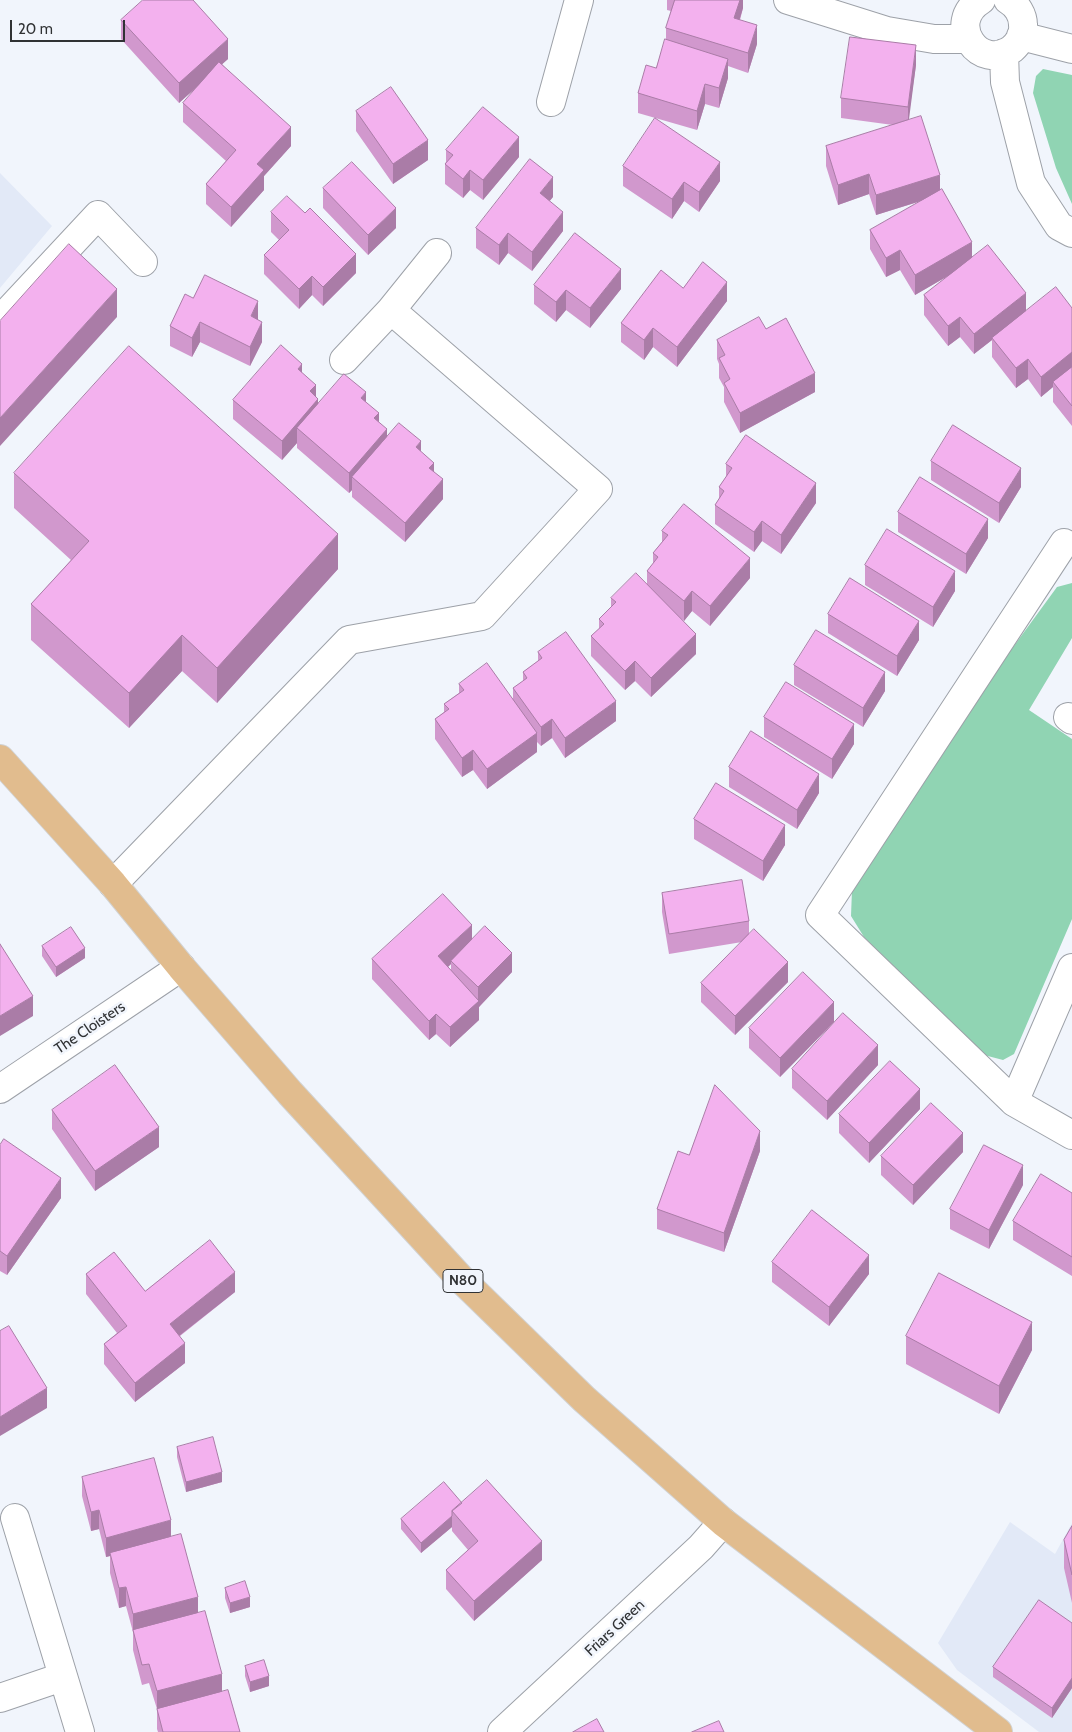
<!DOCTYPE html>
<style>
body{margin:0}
#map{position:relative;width:1072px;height:1732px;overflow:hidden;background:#f1f5fc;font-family:Cabin,sans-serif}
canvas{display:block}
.scale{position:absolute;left:10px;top:20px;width:115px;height:22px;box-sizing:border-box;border:2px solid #303234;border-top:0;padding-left:6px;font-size:15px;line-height:18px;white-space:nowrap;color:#303234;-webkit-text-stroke:4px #f1f5fc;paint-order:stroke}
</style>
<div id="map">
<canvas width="1072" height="1732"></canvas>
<div class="scale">20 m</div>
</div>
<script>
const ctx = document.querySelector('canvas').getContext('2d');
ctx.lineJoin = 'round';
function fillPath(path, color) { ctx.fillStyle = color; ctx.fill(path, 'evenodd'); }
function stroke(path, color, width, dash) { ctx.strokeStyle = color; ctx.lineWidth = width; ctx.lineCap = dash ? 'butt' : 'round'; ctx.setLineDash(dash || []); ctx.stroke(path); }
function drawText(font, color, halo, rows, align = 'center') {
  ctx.font = font + ' Cabin,sans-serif'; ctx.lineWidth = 5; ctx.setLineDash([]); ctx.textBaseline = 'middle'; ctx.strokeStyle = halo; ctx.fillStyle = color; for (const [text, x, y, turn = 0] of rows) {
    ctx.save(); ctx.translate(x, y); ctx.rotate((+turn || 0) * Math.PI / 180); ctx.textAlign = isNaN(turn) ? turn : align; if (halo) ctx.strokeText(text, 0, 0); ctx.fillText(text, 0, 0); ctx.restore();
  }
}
fillPath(new Path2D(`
 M0 173 52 226 0 288Z
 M1010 1522 1055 1554 1072 1523V1732H1039L957 1670 938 1643Z`), '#e2e9f7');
fillPath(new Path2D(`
 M1043 69 1072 75V204L1056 168 1033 93 1036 76Z
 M1072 583V638L1029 710 1072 739V919L1014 1054 1003 1060 984 1055 864 937 851 916 852 890 1000 665 1057 587Z`), '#90d4b3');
const minor = new Path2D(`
 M788 0 887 31 934 39H968
 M981 0C944 23 980 73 1012 49 1019 43 1024 34 1023 25 1023 15 1017 5 1008 0
 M1021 36 1072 49
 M1004 53 1005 82 1031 183 1059 226 1072 233
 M551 102 579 0
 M391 310 437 253
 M0 320 98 215 143 262
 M1064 543 820 915 1014 1102 1072 1135
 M1068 717 1072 720
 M113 884 349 640 482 616 598 489 391 310 344 360
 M0 1089 181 967
 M1014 1102 1072 968
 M15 1518 80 1732
 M0 1698 62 1677
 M502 1732 701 1547 723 1522`);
const major = new Path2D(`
 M0 759 113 884 181 967 290 1093 460 1278 584 1399 723 1522 998 1732`);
stroke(minor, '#9da1a8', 30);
stroke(major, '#d1d2d2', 30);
stroke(minor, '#fff', 28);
stroke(major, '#e1bc8e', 28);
fillPath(new Path2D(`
 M667 0H743V8L740 20 757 44 748 73 728 66V78L719 108 705 104 697 130 638 113V93L656 68 666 40V28L671 11 667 10Z
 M121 20 228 59 222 64 291 146 264 176V190L231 227 206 204V184L226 161 183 122V103L200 84 179 103 121 39Z
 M916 65 908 120 940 190 972 257 1026 311 1072 308V426L1053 402V387L1041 397 1028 379 1016 388 992 357V340L974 354 960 337 948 346 924 315V295L948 276 915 295 900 270 886 277 870 249V230L921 201 876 215 869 194 838 205 826 166V146L893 125 841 118V98Z
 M356 111 428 160 393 184 356 131Z
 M446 150 519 157 483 200 470 190 463 198 445 184V164L446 162Z
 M623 166 720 181 699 212 684 201 672 219 623 186Z
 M323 188 396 228 368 255 323 208Z
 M553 197 549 201 563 231 532 271 508 253 499 265 476 248V228Z
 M271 212 356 273 323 306 312 295 299 309 264 274V255L279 240 271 232Z
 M534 285 621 289 590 328 566 310 556 322 534 304Z
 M683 288 727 301 677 367 653 347 644 360 621 342V323Z
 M193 298 258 320 262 342 250 366 200 342 192 357 170 346V326Z
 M766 329 815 392 740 433 724 402V387L719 378V364L717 359V340Z
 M302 373 316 396 318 403 366 402 387 436 421 452 434 471 443 499 405 542 352 497V490L349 493 297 448V443L282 460 233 419V400Z
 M931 461 1021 487 999 523 931 480Z
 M726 464 816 503 781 554 762 541 754 552 715 524V505L719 499V487L726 477Z
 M14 473 338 569 217 703 182 671 129 728 31 640V604L71 560 14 508Z
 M898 512 988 538 966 574 898 532Z
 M662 531 750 578 710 626 692 611 684 621 676 615 696 654 651 697 635 681 625 690 591 656V636L599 629V619L611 608V598L647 585V571L653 564V553L662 542Z
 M865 565 955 591 933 627 865 585Z
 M828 614 919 640 897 676 828 633Z
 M538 652 616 721 565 758 552 738 541 746 537 742V752L487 789 473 770 462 777 435 739V719L444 712V704L459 693V684L513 699V688L523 681V672L538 661Z
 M794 665 885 691 863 727 794 685Z
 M764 717 854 744 832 779 764 737Z
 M729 767 819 793 797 829 729 787Z
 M694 819 785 845 763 881 694 839Z
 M662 893 749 921V935L788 982 735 1035 701 1002V983L742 942 669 954 662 912Z
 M472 939 512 972 479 1007V1020L450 1047 436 1034 429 1040 372 979V959ZM451 964V970L448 967Z
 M42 946 85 958 56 977 42 956Z
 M834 1022 780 1077 749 1048V1028Z
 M878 1065 827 1120 792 1088V1069Z
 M920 1109 869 1163 839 1133V1114Z
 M52 1110 159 1147 95 1191 52 1129Z
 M0 1145 61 1198 7 1275 0 1271Z
 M760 1151 724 1252 657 1229V1209L689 1155Z
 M963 1152 913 1205 881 1175V1156Z
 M1023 1185 989 1249 950 1229V1209Z
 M1072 1193V1276L1013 1240V1221Z
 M772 1262 869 1274 829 1326 772 1282Z
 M86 1274 145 1291 235 1292 180 1336 185 1363 135 1402 104 1364V1344L117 1333 86 1294Z
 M906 1336 1032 1350 999 1414 906 1364Z
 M177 1447 222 1482 186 1492 177 1457Z
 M82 1477 171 1537 198 1613 222 1691 240 1732H158L157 1729V1709L149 1683 142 1685 133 1650V1632L126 1606 119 1608 110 1573V1556L106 1557 99 1529 91 1531 82 1496Z
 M462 1503 542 1560 474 1621 446 1589V1570L468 1550 452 1531V1527L421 1553 401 1529V1519Z
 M1072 1526V1603L1064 1568V1540Z
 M225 1588 250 1607 230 1613 225 1598Z
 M1072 1623V1688L1052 1718 993 1677V1667Z
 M245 1666 269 1686 250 1692 245 1676Z`), '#d198cd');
fillPath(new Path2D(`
 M740 0H743V8L734 38V18Z
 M757 25V44L748 73V53Z
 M228 39V59L179 103V83Z
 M916 45V65L908 127V107Z
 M728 59V78L719 108V88Z
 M705 84V104L697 130V111Z
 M291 127V146L264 176V190L231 227V207L257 164Z
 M519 137V157L483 200V180Z
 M428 140V160L393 184V164Z
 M720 162V181L699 212V192Z
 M470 170V190L463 198V179Z
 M869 174V194L838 205V185Z
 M940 175V195L876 215V195Z
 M553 177V197L540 213V193Z
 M684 182V201L672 219V199Z
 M396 208V228L368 255V235Z
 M563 212V231L532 271V252Z
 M508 233V253L499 265V245Z
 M972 242V262L915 295V275Z
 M900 250V270L886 277V258Z
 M356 254V273L323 306V287Z
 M621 269V289L590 328V308Z
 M312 276V295L299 309V289Z
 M727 282V301L677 367V347Z
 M117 289V317L0 446V418Z
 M566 290V310L556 322V302Z
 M1026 293V313L992 338V340L974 354V334Z
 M258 301V321L251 316Z
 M960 317V337L948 346V326Z
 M200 322V342L192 357V338Z
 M262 322V342L250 366V347Z
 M653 328V347L644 360V340Z
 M1072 352V372L1053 382V387L1041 397V377Z
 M1028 359V379L1016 388V368Z
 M302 364V384L298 369Z
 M815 373V392L740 433V413Z
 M316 385V401L318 399V418L297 428V443L282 460V441L310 391Z
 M366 392V412L361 398Z
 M379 413V432L374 418Z
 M387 429V449L352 477V490L349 493V473Z
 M421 441V461L416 447Z
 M434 463V482L429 468Z
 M1021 468V487L999 523V503Z
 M443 479V499L405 542V523Z
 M816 483V503L781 554V535Z
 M988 519V538L966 574V554Z
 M762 521V541L754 552V532Z
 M338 534V569L217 703V668Z
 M750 558V578L710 626V606Z
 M955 571V591L933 627V607Z
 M692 591V611L684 621V601Z
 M919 621V640L897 676V656Z
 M696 634V654L651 697V678Z
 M182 635V671L129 728V693Z
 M635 661V681L625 690V671Z
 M885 672V691L863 727V708Z
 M616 701V721L565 758V738Z
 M552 719V738L541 746V727Z
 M854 724V744L832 779V759Z
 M537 733V752L487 789V769Z
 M473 750V770L462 777V758Z
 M819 774V793L797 829V810Z
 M785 825V845L763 881V861Z
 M472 925V945L451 961V964L438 976V956Z
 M85 948V958L56 977V967Z
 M512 953V972L479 1007V1020L450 1047V1027L478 1001V987Z
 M788 962V982L735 1035V1016Z
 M33 996V1016L0 1036V1016Z
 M834 1002V1022L780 1077V1058Z
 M436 1014V1034L429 1040V1021Z
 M878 1045V1065L827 1120V1101Z
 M920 1089V1109L869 1163V1143Z
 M159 1127V1147L95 1191V1171Z
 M760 1131V1151L724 1252V1233Z
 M963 1133V1152L913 1205V1185Z
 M1023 1165V1185L989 1249V1230Z
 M61 1178V1198L7 1275V1256Z
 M869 1255V1274L829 1326V1307Z
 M235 1272V1292L170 1343V1324Z
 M1032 1322V1350L999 1414V1386Z
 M185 1343V1363L135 1402V1383Z
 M47 1388V1408L0 1436V1417Z
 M222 1472V1482L186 1492V1482Z
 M99 1510V1529L91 1531V1512Z
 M452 1516V1527L421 1553V1543Z
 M171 1520V1540L110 1553V1556L106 1557V1538Z
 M542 1541V1560L474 1621V1601Z
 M126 1587V1606L119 1608V1588Z
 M198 1597V1616L133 1633V1614Z
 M250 1597V1607L230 1613V1603Z
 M222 1674V1694L157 1711V1691Z
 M269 1676V1686L250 1692V1682Z
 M1072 1678V1688L1052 1718V1708Z`), '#aa7ca7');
const building = new Path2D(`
 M143 0H193L228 39 179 83 121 20Z
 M675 0H740L734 18 757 25 748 53 666 28Z
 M850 37 916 45 908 107 841 98Z
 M665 39 728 59 719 88 705 84 697 111 638 93 646 65 656 68Z
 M219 62 291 127 257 164 264 170 231 207 206 184 236 150 183 103Z
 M391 87 428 140 393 164 356 111Z
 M483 107 519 137 483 180 470 170 463 179 445 164 453 155 446 150Z
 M921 116 940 175 876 195 869 174 838 185 826 146Z
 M655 118 720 162 699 192 684 182 672 199 623 166Z
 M530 159 553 177 540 193 563 212 532 252 508 233 499 245 476 228Z
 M352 162 396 208 368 235 323 188Z
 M942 189 972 242 915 275 900 250 886 258 870 230Z
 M287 196 305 213 310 208 356 254 323 287 312 276 299 289 264 255 289 230 271 212Z
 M575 233 621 269 590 308 566 290 556 302 534 285Z
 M69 244 117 289 0 418V321Z
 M988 245 1026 293 974 334 960 317 948 326 924 295Z
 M703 262 727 282 677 347 653 328 644 340 621 323 661 270 683 288Z
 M205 275 258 301 251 316 262 322 250 347 200 322 192 338 170 326 185 294 193 298Z
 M1056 287 1072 308V352L1041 377 1028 359 1016 368 992 338Z
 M759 317 766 329 786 318 815 373 740 413 724 383 730 379 719 358 725 355 717 340Z
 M281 345 302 364 298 369 316 385 310 391 318 399 282 441 233 400Z
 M129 346 338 534 217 668 182 635 129 693 31 604 89 541 14 473Z
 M1072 367V406L1053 382Z
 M344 374 366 392 361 398 379 413 374 418 387 429 349 473 297 428Z
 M399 423 421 441 416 447 434 463 429 468 443 479 405 523 352 477Z
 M953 425 1021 468 999 503 931 461Z
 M746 435 816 483 781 535 762 521 754 532 715 505 724 491 719 487 732 468 726 464Z
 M920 477 988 519 966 554 898 512Z
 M684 504 750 558 710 606 692 591 684 601 647 571 658 557 653 553 668 535 662 531Z
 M887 529 955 571 933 607 865 565Z
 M636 573 696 634 651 678 635 661 625 671 591 636 604 624 599 619 616 602 611 598Z
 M850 578 919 621 897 656 828 614Z
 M816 630 885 672 863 708 794 665Z
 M566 632 616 701 565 738 552 719 541 727 513 688 527 678 523 672 542 658 538 652Z
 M487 663 537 733 487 769 473 750 462 758 435 719 449 709 444 704 464 690 459 684Z
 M786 682 854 724 832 759 764 717Z
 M751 731 819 774 797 810 729 767Z
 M716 783 785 825 763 861 694 819Z
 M742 880 749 921 669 934 662 893Z
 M443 894 472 925 438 956 479 1001 450 1027 436 1014 429 1021 372 959Z
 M485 926 512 953 478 987 451 961Z
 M71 927 85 948 56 967 42 946Z
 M754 929 788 962 735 1016 701 983Z
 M0 944 33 996 0 1016Z
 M803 972 834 1002 780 1058 749 1028Z
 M843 1013 878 1045 827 1101 792 1069Z
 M890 1061 920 1089 869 1143 839 1114Z
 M115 1065 159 1127 95 1171 52 1110Z
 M715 1085 760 1131 724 1233 657 1209 678 1151 689 1155Z
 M931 1103 963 1133 913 1185 881 1156Z
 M4 1139 61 1178 7 1256 0 1251V1145Z
 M984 1145 1023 1165 989 1230 950 1209Z
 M1041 1174 1072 1193V1257L1013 1221Z
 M812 1210 869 1255 829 1307 772 1262Z
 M210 1240 235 1272 170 1324 185 1343 135 1383 104 1344 127 1326 86 1274 114 1252 145 1291Z
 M939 1273 1032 1322 999 1386 906 1336Z
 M9 1326 47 1388 0 1417V1331Z
 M213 1437 222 1472 186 1482 177 1447Z
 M154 1458 171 1520 106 1538 99 1510 91 1512 82 1477Z
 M487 1480 542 1541 474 1601 446 1570 478 1541 452 1511Z
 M444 1482 462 1503 452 1511V1516L421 1543 401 1519Z
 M1072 1526V1575L1064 1540Z
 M181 1534 198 1597 133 1614 126 1587 119 1588 110 1553Z
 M245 1581 250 1597 230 1603 225 1588Z
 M1039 1600 1072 1623V1678L1052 1708 993 1667Z
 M205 1611 222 1674 157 1691 149 1664 142 1665 133 1630Z
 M264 1660 269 1676 250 1682 245 1666Z
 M228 1690 240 1732H163L157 1709Z
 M597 1719 604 1732H573Z
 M719 1721 724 1732H692Z`);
fillPath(building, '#f3b1ee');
stroke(building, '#aa7ca7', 1);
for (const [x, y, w] of [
 [463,1281,40]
]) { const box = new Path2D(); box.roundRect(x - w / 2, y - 11.5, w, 23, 4); ctx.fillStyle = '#f1f5fc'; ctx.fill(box); stroke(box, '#303234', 1); }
drawText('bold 14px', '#303234', null, [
 ["N80",463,1281]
]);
drawText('15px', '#303234', '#f1f5fc', [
 ["The Cloisters",90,1028,-34],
 ["Friars Green",615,1628,-43]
]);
</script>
